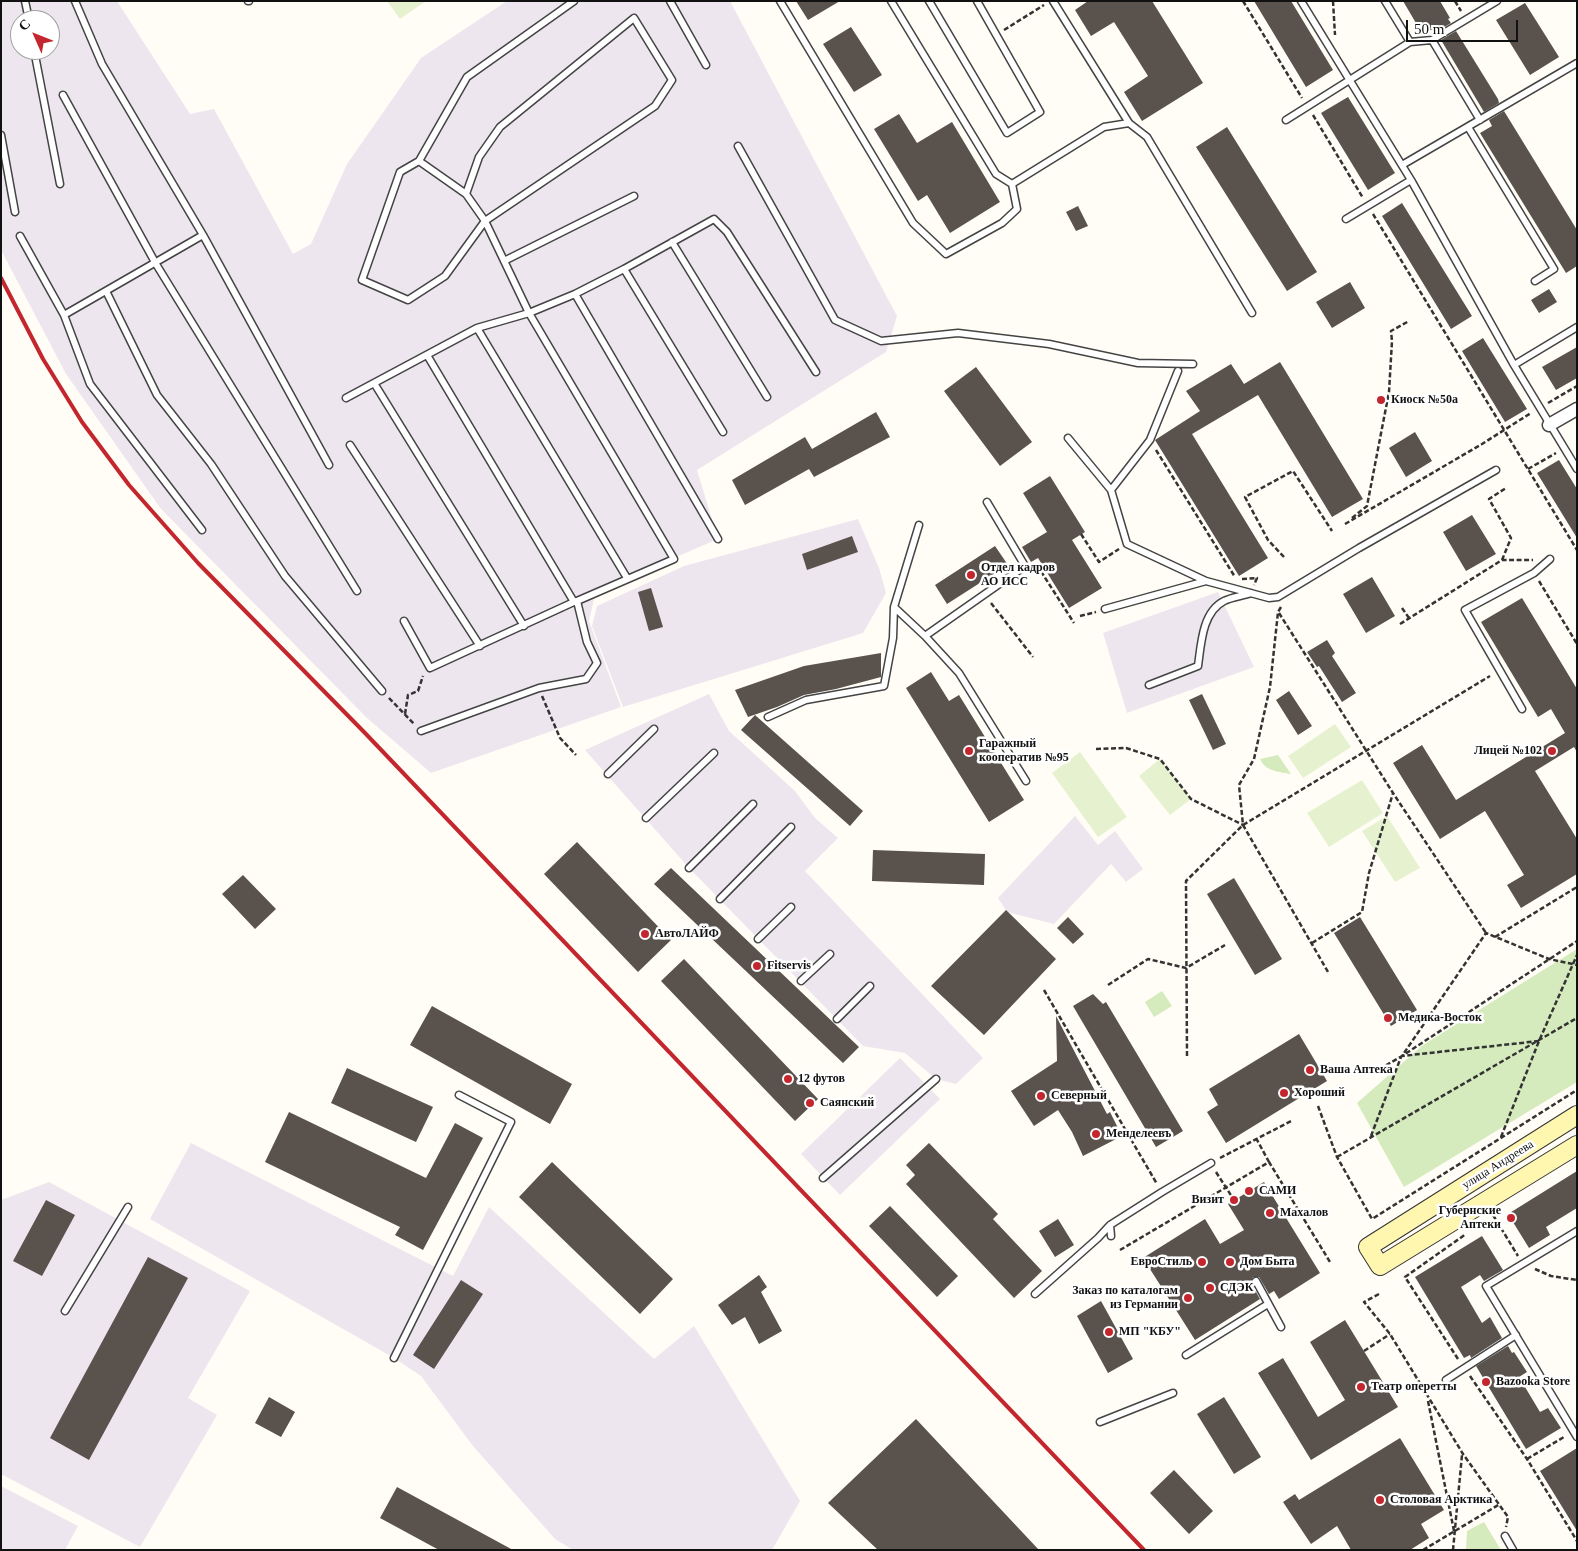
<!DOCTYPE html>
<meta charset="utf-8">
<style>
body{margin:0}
#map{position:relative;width:1578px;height:1551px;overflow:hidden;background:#fffdf5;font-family:Georgia,serif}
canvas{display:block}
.frame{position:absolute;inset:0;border:2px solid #111;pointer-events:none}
.north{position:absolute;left:10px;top:10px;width:50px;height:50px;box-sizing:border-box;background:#fff;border:1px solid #a0a0a0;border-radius:50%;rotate:314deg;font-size:14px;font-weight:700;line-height:20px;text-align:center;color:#111}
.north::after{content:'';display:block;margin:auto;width:18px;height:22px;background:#c4262e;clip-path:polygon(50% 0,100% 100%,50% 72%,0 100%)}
.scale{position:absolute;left:1406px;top:20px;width:112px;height:22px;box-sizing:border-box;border:2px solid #111;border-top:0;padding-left:6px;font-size:15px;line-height:18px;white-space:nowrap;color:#111;-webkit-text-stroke:4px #fff;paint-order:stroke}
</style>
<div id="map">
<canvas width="1578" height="1551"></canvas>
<div class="frame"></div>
<div class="north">С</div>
<div class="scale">50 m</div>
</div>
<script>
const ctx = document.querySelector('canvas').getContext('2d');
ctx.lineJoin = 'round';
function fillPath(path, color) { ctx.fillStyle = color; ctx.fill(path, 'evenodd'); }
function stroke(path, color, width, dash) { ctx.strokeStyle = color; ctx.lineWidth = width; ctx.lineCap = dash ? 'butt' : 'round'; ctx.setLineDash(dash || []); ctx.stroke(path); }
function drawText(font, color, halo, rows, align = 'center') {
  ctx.font = font + ' Georgia,serif'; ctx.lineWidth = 5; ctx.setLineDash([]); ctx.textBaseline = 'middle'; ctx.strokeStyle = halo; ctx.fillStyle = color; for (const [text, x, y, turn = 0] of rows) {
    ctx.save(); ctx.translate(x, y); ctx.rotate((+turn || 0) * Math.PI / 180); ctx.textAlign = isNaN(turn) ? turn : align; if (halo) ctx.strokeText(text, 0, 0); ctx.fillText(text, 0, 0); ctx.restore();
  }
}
fillPath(new Path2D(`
 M1 1H117L190 114 214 109 293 254 311 244 347 164 421 58 507 1H730L897 316 886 352 697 470 718 539 627 578 594 599 589 621 621 707 431 773 367 718 161 509 66 374 1 250ZM20 20H50V50H20Z
 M858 519 879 568 886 593 863 633 623 707 592 626 597 606 684 566Z
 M1218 592 1254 667 1127 713 1103 633Z
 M709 694 729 731 795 791 815 818 838 838 805 871 983 1058 956 1084 936 1079 905 1053 863 1046 689 868 585 750Z
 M1075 816 1098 845 1115 831 1143 869 1126 882 1111 864 1054 924 1007 912 998 898Z
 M900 1058 940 1099 840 1195 801 1154Z
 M191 1143 453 1276 489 1207 654 1359 694 1326 800 1501 772 1550H573L555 1539 473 1446 421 1376 394 1358 150 1219Z
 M49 1182 250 1291 188 1398 217 1415 140 1547 1 1474V1200Z
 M1 1486 78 1526 65 1550H1Z`), '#eee6ef');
fillPath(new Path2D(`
 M1278 755 1291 774C1279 772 1265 771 1260 759Z
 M1577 949V1082L1404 1187 1357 1103 1423 1045Z
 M1162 991 1172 1006 1154 1017 1145 1002Z
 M1484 1522 1501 1550H1466L1467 1531Z`), '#d5ebbd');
fillPath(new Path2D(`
 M387 1H426L400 19Z
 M1335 724 1351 747 1303 778 1288 756Z
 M1080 752 1127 817 1098 837 1052 773Z
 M1160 759 1191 799 1170 815 1139 776Z
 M1362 780 1383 813 1329 847 1307 813Z
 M1387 816 1420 868 1395 882 1362 831Z`), '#e6f2cf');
fillPath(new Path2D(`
 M796 1H840L808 20Z
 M1088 1H1152L1203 83 1142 121 1124 92 1148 76 1114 22 1091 36 1075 10Z
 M1254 1H1291L1333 70 1306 87Z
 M1403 1H1440L1450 18 1448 19 1451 23 1436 32 1434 28 1423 35Z
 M1525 3 1559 57 1530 75 1496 20Z
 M851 27 882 75 854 92 823 44Z
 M1456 31 1498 99 1499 103 1484 112 1441 40Z
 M1348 97 1395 173 1368 190 1321 113Z
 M1504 111 1577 230V266L1566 273 1480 133 1492 126 1489 120Z
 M899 114 917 143 952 122 1000 202 950 233 927 195 918 201 874 129Z
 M1227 127 1317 272 1287 291 1196 147Z
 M1402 203 1472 316 1451 329 1382 216Z
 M1078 206 1088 226 1076 231 1066 212Z
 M1350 282 1365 308 1332 328 1316 302Z
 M1549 289 1557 302 1539 313 1531 300Z
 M1483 338 1527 409 1505 422 1462 351Z
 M1577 347V378L1556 390 1542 367Z
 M1280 362 1363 499 1332 517 1258 395 1192 434 1268 558 1239 576 1155 440 1200 411 1186 391 1231 364 1244 384Z
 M976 367 1032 442 1000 466 944 391Z
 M876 412 890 437 814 477 809 469 745 505 732 480 805 437 812 449Z
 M1415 432 1432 461 1406 477 1389 448Z
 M1559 460 1577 489V538L1537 473Z
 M1050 476 1085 532 1072 540 1102 588 1069 608 1038 558 1031 562 1022 547 1047 532 1023 493Z
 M1472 515 1496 554 1466 571 1443 532Z
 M852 536 858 552 807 570 802 554Z
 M995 546 1008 565 947 604 935 585Z
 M1372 577 1395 616 1366 633 1343 594Z
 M651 588 663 627 649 631 638 592Z
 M1522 598 1577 689V752L1574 747 1535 771 1577 839V874L1521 908 1507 885 1524 875 1485 811 1440 839 1393 763 1422 745 1456 800 1565 733 1551 709 1538 717 1481 622Z
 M1327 640 1335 653 1332 656 1356 693 1342 702 1319 666 1317 667 1307 652Z
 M881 653V677L836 689 804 695 777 707 748 717 735 690 804 666Z
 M931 672 949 701 959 695 1024 800 989 822 906 688Z
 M1289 691 1312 726 1298 735 1276 700Z
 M1202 694 1226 744 1213 750 1189 700Z
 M755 715 863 811 850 826 741 730Z
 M577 842 671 940 638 972 544 874Z
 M873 850 985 854 984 885 872 881Z
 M671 868 859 1047 843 1063 654 884Z
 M243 875 276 909 255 929 222 894Z
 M1234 878 1282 959 1255 975 1207 894Z
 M1006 910 1056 959 984 1035 931 986Z
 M1068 917 1084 934 1073 944 1057 928Z
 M1360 917 1417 1010 1391 1026 1334 933Z
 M684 959 818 1099 795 1121 661 981Z
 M1093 994 1103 1004 1106 1002 1183 1131 1156 1147 1073 1006Z
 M432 1006 572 1084 550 1124 410 1045Z
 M1056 1016 1107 1114 1110 1112 1122 1136 1083 1156 1072 1132 1058 1110 1034 1126 1011 1091 1057 1061Z
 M1299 1034 1327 1081 1226 1143 1207 1112 1218 1105 1209 1089Z
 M347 1068 433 1107 416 1142 331 1103Z
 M289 1112 426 1178 455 1123 483 1138 423 1250 395 1235 400 1227 265 1162Z
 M929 1143 998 1214 993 1219 1042 1271 1014 1298 906 1184 915 1175 906 1165Z
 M552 1162 673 1279 640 1314 519 1197Z
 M1577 1171V1208L1546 1227 1550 1235 1529 1248 1508 1214Z
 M1264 1182 1320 1273 1279 1299 1274 1291 1269 1294 1259 1277H1253L1251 1283 1260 1299 1195 1340 1143 1258 1205 1219 1220 1244 1244 1230 1228 1204Z
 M46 1200 75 1215 42 1276 13 1261Z
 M890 1206 958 1276 937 1297 869 1226Z
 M1058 1219 1074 1245 1055 1257 1039 1231Z
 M1482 1236 1503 1270 1484 1281 1480 1275 1461 1287 1482 1323 1490 1317 1502 1338 1471 1358 1470 1355 1464 1358 1415 1277Z
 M148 1257 188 1278 89 1460 50 1438Z
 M759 1275 767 1287 761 1292 782 1331 759 1344 745 1317 732 1325 718 1305Z
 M461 1280 483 1294 434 1369 413 1355Z
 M1101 1301 1133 1359 1108 1373 1077 1316Z
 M1345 1320 1398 1407 1311 1460 1258 1373 1283 1358 1318 1417 1345 1400 1310 1342Z
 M1508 1346 1512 1353 1514 1352 1527 1372 1519 1377 1540 1412 1548 1408 1561 1428 1526 1449 1476 1366Z
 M269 1397 295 1412 281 1437 255 1423Z
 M1224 1397 1261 1457 1234 1474 1197 1414Z
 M916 1419 1039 1550H878L828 1503Z
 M1400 1438 1444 1510 1421 1524 1429 1538 1410 1550H1351L1337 1526 1311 1544 1283 1502 1295 1494 1299 1500Z
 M1577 1448V1531L1540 1471Z
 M1174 1470 1213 1511 1189 1534 1150 1493Z
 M397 1487 513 1550H439L380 1518Z`), '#5a524d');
const lane = new Path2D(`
 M25 1 29 20
 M75 1 102 64 203 235 329 465
 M248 1H249
 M670 1 706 65
 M780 1 913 223 946 254 1002 223 1017 209 1012 184
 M891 1 996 174 1012 184 1104 127 1129 123 1147 137 1252 313
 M929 1 1007 133 1040 112 977 1
 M1053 1 1129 123
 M1301 1 1411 180 1514 365 1577 469
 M1385 1 1410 42
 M1432 40 1480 120
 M34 50 60 184
 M63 95 156 264 357 591
 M1286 120 1410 42 1432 40 1497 1
 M1468 127 1554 269 1535 281
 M1 135 15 212
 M738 146 835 320 881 341 958 333 1049 344 1138 363 1193 364
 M419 161 400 172 362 280 408 300 445 276 485 221 655 106 672 80 634 18 500 127 479 157 466 194
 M1402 165 1577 63
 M1346 219 1411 180
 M20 236 64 315 203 235
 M672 242 767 397
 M504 261 634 196
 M624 269 723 432
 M106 291 157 395 211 464 285 576 382 691
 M575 294 718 539
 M64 315 90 384 202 530
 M477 328 627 578
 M427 355 574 602
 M1514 365 1577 327
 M374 383 524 626
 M346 398 477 328 529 313 575 294 624 269 714 219 727 232 816 372
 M1068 438 1111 490 1127 544 1206 581
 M350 445 480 646
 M1111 490 1150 440 1178 371
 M919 525 894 607 925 636 959 673 1026 781
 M1105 609 1206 581 1269 598 1278 597 1359 548 1496 470
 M404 621 430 668 576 601
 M925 636 1025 566 987 502
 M1149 685 1198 666C1201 645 1202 612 1224 601 1232 597 1243 596 1251 593
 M1522 709 1465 610 1534 573 1550 559
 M768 717 806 700 884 686 893 638 894 607
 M421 731 539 688 586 679 597 663 587 642 577 601 674 559 529 313 485 221 466 194 419 161 467 77 574 1
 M608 774 654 729
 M646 818 714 753
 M689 868 753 804
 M720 899 791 827
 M758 939 791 907
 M801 981 830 954
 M837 1019 870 986
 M823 1178 936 1079
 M1577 1231 1486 1286 1577 1437
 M1111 1236 1110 1225 1162 1192 1211 1163
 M1256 1281 1281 1327
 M1035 1294 1098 1238 1110 1225
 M65 1311 128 1207
 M1186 1355 1268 1304
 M394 1358 511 1122 459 1095
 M1446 1380 1516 1335
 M1100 1422 1173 1393
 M1505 1536 1513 1550`);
const street = new Path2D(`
 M1549 425 1577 409`);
const secondary = new Path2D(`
 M1577 1115 1368 1247 1380 1266 1577 1145`);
stroke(lane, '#444', 9);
stroke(street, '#444', 15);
stroke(secondary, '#333', 20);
stroke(new Path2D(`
 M1243 1 1302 98
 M1333 1 1335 35
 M1455 1 1461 11
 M1004 30 1044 5
 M1313 115 1363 198
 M1373 214 1577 550
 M1548 403 1577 386
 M1156 450 1235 577
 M1528 469 1556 453
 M1352 518 1367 506 1389 392 1392 341 1391 331 1409 321
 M1345 524 1482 444 1531 413
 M1081 534 1099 562 1119 549
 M1284 557 1268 540 1245 497 1293 471 1332 531
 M1502 560 1511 538 1489 499 1506 488
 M1033 570 1042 573 1074 623
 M1242 579 1257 578 1254 585
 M1539 581 1577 644
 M991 603 1033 657
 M1281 607 1278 612 1270 687 1254 759 1239 785 1243 825 1328 972
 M1402 608 1409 618
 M1279 613 1393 793 1486 933
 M1080 616 1096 612
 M1400 624 1502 560H1533
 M542 696 560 738 576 755
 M389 698 415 725
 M405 714 408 695 418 691 423 676
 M1096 749 1126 748 1160 759 1191 799 1243 825
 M1495 937 1577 887
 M1312 943 1362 912 1369 873 1393 793
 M1108 985 1148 959 1186 968 1225 945
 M1044 990 1157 1184
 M1539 1041 1402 1056 1577 941
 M1187 1056 1186 881 1243 825 1490 676
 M1373 1073 1402 1056 1486 933 1549 959 1577 965
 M1318 1106 1337 1157 1372 1219 1577 1090
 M1371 1136 1401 1057
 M1501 1137 1539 1041 1577 955
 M1256 1138 1269 1162
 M1337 1157 1577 1018
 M1220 1158 1293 1120
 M1216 1172 1234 1200
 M1493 1215 1518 1256
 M1120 1250 1269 1162 1330 1262
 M1535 1269 1551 1276 1577 1280
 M1379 1294 1364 1302 1390 1334 1463 1454 1508 1517 1506 1527
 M1364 1351 1390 1334
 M1458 1359 1405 1277 1466 1234
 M1470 1376 1527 1459 1577 1541
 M1428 1401 1454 1531
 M1527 1459 1564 1437
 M1423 1550 1500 1504
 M1453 1550 1462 1455`), '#333', 2.5, [5, 2.5]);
stroke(lane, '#fff', 6);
stroke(street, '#fff', 12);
stroke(secondary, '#fff6b0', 18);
stroke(new Path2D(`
 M1 278 43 359 82 422 129 485 198 563 365 733 1144 1550`), '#c4262e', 4);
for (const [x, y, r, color] of [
 [1381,400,5,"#c4262e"],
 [971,575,5,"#c4262e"],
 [969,751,5,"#c4262e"],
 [1552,751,5,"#c4262e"],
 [645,934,5,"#c4262e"],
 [757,966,5,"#c4262e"],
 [1388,1018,5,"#c4262e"],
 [1310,1070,5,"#c4262e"],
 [788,1079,5,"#c4262e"],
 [1284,1093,5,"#c4262e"],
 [1041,1096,5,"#c4262e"],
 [810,1103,5,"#c4262e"],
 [1096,1134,5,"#c4262e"],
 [1249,1191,5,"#c4262e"],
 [1234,1200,5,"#c4262e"],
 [1270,1213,5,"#c4262e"],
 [1511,1218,5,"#c4262e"],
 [1202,1262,5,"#c4262e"],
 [1230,1262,5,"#c4262e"],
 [1210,1288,5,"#c4262e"],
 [1188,1298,5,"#c4262e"],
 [1109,1332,5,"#c4262e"],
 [1486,1382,5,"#c4262e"],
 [1361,1387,5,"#c4262e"],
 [1380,1500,5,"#c4262e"]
]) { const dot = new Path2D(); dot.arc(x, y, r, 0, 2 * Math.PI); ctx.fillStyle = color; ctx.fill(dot); stroke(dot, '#fff', 2); }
drawText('bold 12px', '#111', '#fff', [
 ["Киоск №50а",1391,400],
 ["Отдел кадров",981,568],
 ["АО ИСС",981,582],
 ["Гаражный",979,744],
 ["кооператив №95",979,758],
 ["Лицей №102",1542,751,"right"],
 ["АвтоЛАЙФ",655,934],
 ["Fitservis",767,966],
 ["Медика-Восток",1398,1018],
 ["Ваша Аптека",1320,1070],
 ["12 футов",798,1079],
 ["Хороший",1294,1093],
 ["Северный",1051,1096],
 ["Саянский",820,1103],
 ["Менделеевъ",1106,1134],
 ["САМИ",1259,1191],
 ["Визит",1224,1200,"right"],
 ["Губернские",1501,1211,"right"],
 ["Аптеки",1501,1225,"right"],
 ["Махалов",1280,1213],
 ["ЕвроСтиль",1192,1262,"right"],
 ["Дом Быта",1240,1262],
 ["СДЭК",1220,1288],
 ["Заказ по каталогам",1178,1291,"right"],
 ["из Германии",1178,1305,"right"],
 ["МП \"КБУ\"",1119,1332],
 ["Bazooka Store",1496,1382],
 ["Театр оперетты",1371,1387],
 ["Столовая Арктика",1390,1500]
], 'left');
drawText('12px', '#111', '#fff', [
 ["улица Андреева",1498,1165,-32]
]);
</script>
